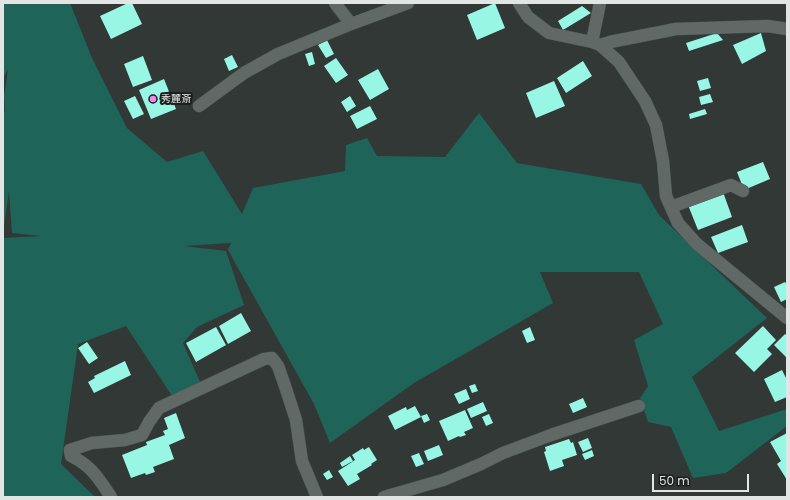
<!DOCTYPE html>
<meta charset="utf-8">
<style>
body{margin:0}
#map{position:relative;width:790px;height:500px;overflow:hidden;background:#313836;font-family:Poppins,sans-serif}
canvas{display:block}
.frame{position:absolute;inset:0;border:4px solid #e1e5e4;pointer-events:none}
.scale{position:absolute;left:652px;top:474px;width:97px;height:18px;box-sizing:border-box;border:2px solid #e1e5e4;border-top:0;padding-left:5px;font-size:12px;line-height:14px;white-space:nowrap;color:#e1e5e4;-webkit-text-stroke:3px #1b1e1d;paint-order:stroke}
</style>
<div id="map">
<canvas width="790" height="500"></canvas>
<div class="frame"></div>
<div class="scale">50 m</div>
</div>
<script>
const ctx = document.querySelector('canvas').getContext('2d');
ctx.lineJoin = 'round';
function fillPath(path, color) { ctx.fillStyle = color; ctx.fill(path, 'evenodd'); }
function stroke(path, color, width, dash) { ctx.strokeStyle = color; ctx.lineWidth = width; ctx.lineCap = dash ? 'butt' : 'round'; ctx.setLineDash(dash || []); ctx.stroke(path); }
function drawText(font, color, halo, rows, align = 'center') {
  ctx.font = font + ' Poppins,"Noto Sans JP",sans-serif'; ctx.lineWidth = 4; ctx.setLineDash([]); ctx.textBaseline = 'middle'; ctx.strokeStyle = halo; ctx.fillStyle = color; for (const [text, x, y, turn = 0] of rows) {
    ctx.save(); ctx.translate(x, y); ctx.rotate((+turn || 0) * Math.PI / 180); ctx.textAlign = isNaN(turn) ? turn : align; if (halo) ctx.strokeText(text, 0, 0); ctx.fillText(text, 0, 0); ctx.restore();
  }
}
fillPath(new Path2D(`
 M3 3H70L92 58 127 128 167 162 203 151 242 214 253 188 345 171 346 145 367 138 377 156 445 157 479 113 517 163 641 184 659 215 767 318 692 377 719 431 787 409V426L726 473 693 478 671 427 648 422 640 398 648 386 634 340 663 324 639 272H540L553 303 414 383 330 443 314 404 228 250 231 243 184 246 226 251 244 305 197 327 183 343 201 384 174 399 126 326 78 344 61 464 95 497H3V238L41 236 12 233 9 191 3 233V109L5 113 4 96 8 70 3 78Z`), '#1f6459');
fillPath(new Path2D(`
 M128 3H132L142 24 111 39 100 16Z
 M495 3 505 28 477 40 467 15Z
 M582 6 591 13 563 30 558 21Z
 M717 33 723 40 689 51 686 43Z
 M761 33 766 51 742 64 733 45Z
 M327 40 334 54 326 58 318 45Z
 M312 52 315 64 309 66 305 54Z
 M232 55 238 67 229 71 224 59Z
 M143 56 152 80 133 87 124 64Z
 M336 58 348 75 336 83 324 66Z
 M583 61 592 76 566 93 557 78Z
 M378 69 389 89 370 100 358 80Z
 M708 78 711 88 700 91 697 81Z
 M164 79 176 109 151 119 139 90Z
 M554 81 565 106 536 118 526 93Z
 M710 94 713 102 701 105 699 97Z
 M135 96 144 114 133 119 124 101Z
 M350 96 356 106 347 112 341 102Z
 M370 106 377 119 357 129 350 116Z
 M705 109 707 114 690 119 689 114Z
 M763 162 770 179 744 190 737 172Z
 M723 192 732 217 698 230 688 205Z
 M742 225 748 242 718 253 711 237Z
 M785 282 787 285V299L781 302 774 287Z
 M241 313 251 331 228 344 219 326Z
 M763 326 776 340 767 349 772 354 754 372 735 353Z
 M216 327 226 345 196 362 186 343Z
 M530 327 535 340 527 343 522 331Z
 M785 334 787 336V358L774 345Z
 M87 342 98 358 89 364 78 348Z
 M125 361 131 375 94 393 88 382 95 378 94 376Z
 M782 370 787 380V397L775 402 764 379Z
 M475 384 478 391 472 393 469 386Z
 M466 389 470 399 459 404 454 394Z
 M583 398 587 407 573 413 569 404Z
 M483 402 487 411 471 418 467 409Z
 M415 406 421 417 395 430 388 416 406 407 407 410Z
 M465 410 473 428 464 432 466 435 460 437 459 436 448 441 439 421Z
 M176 413 185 438 169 445 174 459 153 467 155 472 146 475 145 473 131 478 122 455 147 445 146 442 165 435 163 431 168 429 164 418Z
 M427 414 430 420 424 423 421 416Z
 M489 414 493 423 486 426 482 417Z
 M787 433V480L777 464 781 461 770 442Z
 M588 438 592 448 583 452 578 442Z
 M569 439 571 443 573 442 577 455 562 460 564 466 550 471 544 452 546 451 545 447Z
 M439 445 443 455 428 461 424 451Z
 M369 447 377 460 371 464 372 465 357 474 360 479 348 486 338 471 355 460 352 455 363 448 364 450Z
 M592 450 594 456 585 460 582 454Z
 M419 453 424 464 416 467 411 456Z
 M350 456 353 461 342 467 340 463Z
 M329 470 333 477 327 480 323 474Z`), '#98f6e4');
const minor = new Path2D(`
 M335 3 351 24
 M519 3 528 17 549 33 592 42 600 45 619 62 645 101 656 125 663 161 666 196 678 223 697 244 787 318
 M592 42 600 3
 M600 45 610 42 676 29 768 26 787 29
 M199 106 244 73 278 54 351 24 408 3
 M671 207 731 185 743 191
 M111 497C99 479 92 466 71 456L70 450 92 443 125 440 142 435 149 422 159 408 264 359 272 358 278 366 285 386 296 420 302 461 317 497
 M384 497 443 480 481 464 503 453 551 435 639 406`);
stroke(minor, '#515655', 13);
stroke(minor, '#616967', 12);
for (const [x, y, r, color] of [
 [153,99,4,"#f688ed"]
]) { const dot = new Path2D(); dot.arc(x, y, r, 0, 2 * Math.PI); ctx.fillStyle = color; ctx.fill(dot); stroke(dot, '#1b1e1d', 1.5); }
drawText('10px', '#e1e5e4', '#1b1e1d', [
 ["秀麓斎",161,99]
], 'left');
</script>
